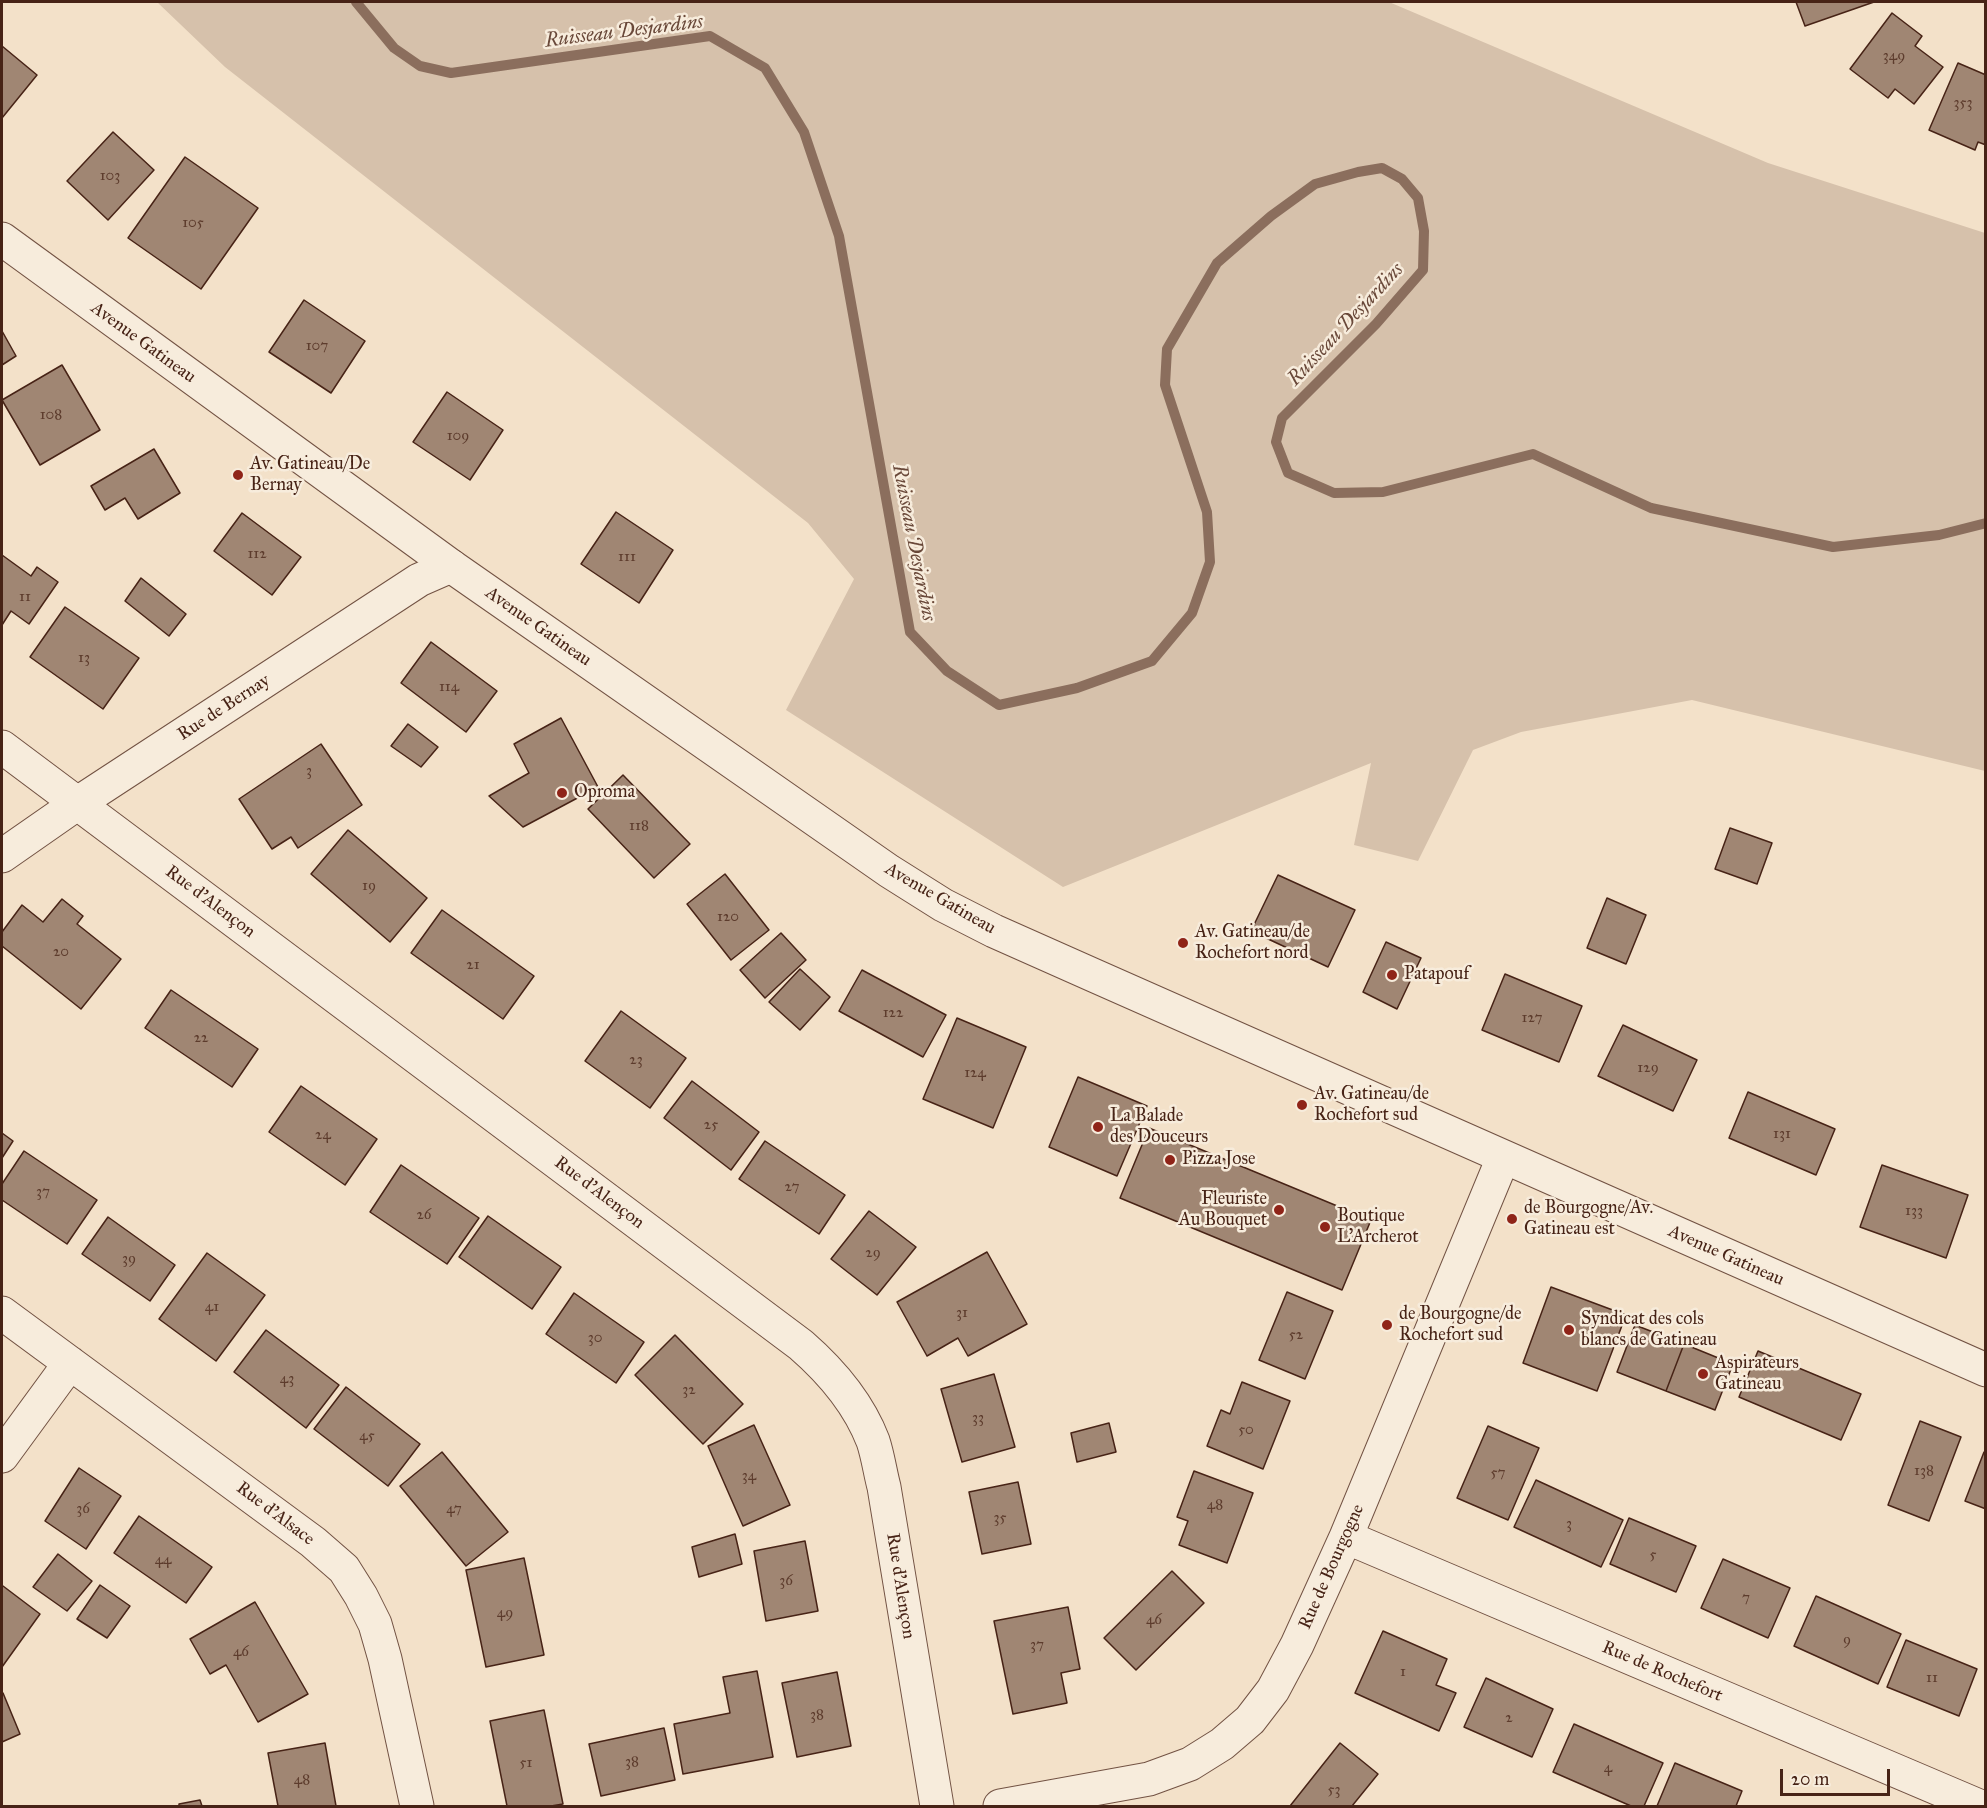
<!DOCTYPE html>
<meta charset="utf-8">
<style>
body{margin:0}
#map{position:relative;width:1987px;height:1808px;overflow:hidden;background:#f3e1c9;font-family:"IM FELL Great Primer",serif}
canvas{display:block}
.frame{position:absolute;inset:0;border:3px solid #472316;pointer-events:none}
.scale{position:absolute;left:1780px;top:1769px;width:110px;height:27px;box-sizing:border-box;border:3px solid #472316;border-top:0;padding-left:8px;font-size:18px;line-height:21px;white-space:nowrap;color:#472316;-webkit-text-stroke:4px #f7ecdc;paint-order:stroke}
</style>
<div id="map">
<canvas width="1987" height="1808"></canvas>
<div class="frame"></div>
<div class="scale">20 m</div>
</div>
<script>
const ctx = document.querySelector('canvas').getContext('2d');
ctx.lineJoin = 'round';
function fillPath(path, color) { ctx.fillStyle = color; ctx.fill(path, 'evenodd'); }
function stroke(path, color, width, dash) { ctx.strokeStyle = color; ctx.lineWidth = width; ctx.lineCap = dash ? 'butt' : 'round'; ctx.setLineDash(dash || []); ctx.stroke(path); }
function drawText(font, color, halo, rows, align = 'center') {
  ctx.font = font + ' "IM FELL Great Primer",serif'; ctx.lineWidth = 5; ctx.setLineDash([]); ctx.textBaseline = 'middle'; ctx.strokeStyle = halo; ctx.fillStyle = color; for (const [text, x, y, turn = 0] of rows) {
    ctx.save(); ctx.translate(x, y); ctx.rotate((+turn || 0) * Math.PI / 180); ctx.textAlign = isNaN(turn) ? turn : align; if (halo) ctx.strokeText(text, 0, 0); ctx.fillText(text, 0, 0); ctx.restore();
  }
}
fillPath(new Path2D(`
 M157 2H1389L1768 163 1985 233V771L1692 700 1521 732 1473 750 1418 861 1354 845 1371 763 1063 887 786 710 854 579 808 523 225 67Z`), '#d6c1ab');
stroke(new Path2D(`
 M356 2 394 48 420 66 451 73 710 36 765 68 804 132 839 236 910 632 947 671 999 705 1077 688 1152 661 1192 613 1210 562 1207 512 1165 385 1167 349 1217 263 1271 216 1315 184 1358 172 1382 168 1402 179 1418 198 1424 231 1423 270 1376 324 1282 418 1276 442 1288 473 1334 493 1383 492 1533 454 1651 508 1833 547 1939 535 1986 523`), '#8b6e5d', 10);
const building = new Path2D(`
 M1796 2H1874L1805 26Z
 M1892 13 1922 36 1915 46 1943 67 1914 104 1895 89 1888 98 1850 69Z
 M2 46 37 75 2 118Z
 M1958 63 1986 75V145L1978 142 1975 150 1929 130Z
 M113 132 154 170 108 220 67 181Z
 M185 157 258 208 201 289 128 238Z
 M304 300 365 341 331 393 269 352Z
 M2 331 16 356 2 365Z
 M62 365 100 430 40 465 2 400Z
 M447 392 503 430 470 480 413 442Z
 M154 449 180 493 138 519 125 498 105 510 91 486Z
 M616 512 673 550 639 603 581 564Z
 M242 513 301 557 272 595 214 551Z
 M2 555 31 576 37 567 58 582 29 624 11 611 2 625Z
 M141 578 186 614 169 636 125 601Z
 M65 607 139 658 103 709 30 657Z
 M431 642 497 691 466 732 401 683Z
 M561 718 598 787 523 827 489 796 529 773 514 744Z
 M408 724 438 747 421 767 391 746Z
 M321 744 362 805 298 848 291 837 272 849 239 799Z
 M623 775 690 844 654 878 588 809Z
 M1730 828 1772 843 1757 884 1715 869Z
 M348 830 427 898 390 942 311 874Z
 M725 874 769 930 731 960 687 904Z
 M1278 875 1355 910 1328 967 1251 931Z
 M1607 898 1646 915 1626 964 1587 948Z
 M62 899 83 916 77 924 121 959 81 1009 2 946V932L22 905 43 922Z
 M442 910 534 976 503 1019 411 953Z
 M781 933 806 960 765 998 740 970Z
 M1386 942 1421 958 1397 1009 1363 992Z
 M800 969 830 997 800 1030 769 1002Z
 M862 970 946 1015 923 1057 839 1011Z
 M1505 974 1582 1006 1559 1062 1482 1030Z
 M171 990 258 1049 232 1087 145 1028Z
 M621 1011 686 1058 650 1108 585 1061Z
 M957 1018 1026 1047 993 1128 923 1099Z
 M1623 1025 1697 1060 1673 1111 1598 1076Z
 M1078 1077 1147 1106 1117 1176 1049 1147Z
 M692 1081 759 1132 731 1170 664 1118Z
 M301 1086 377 1139 345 1185 269 1132Z
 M1748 1092 1835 1129 1816 1175 1729 1138Z
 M1149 1128 1371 1220 1342 1290 1120 1198Z
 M2 1133 13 1141 2 1158Z
 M765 1141 845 1195 819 1234 739 1179Z
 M24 1151 97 1200 67 1244 2 1200V1184Z
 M401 1165 479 1218 447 1264 370 1212Z
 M1882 1165 1968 1195 1946 1258 1860 1227Z
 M869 1211 916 1247 877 1295 831 1259Z
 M488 1216 561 1267 532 1309 459 1257Z
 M108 1217 175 1265 150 1301 82 1254Z
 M987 1252 1027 1324 968 1356 958 1338 927 1356 897 1302Z
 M207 1253 265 1295 216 1361 159 1319Z
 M1551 1287 1626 1315 1597 1391 1523 1363Z
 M1287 1292 1333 1311 1305 1379 1259 1360Z
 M574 1293 644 1342 616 1383 546 1334Z
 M1635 1325 1684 1344 1666 1391 1617 1372Z
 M266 1330 339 1385 306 1428 234 1372Z
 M675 1335 743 1404 703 1444 635 1375Z
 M1684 1344 1733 1364 1715 1410 1666 1391Z
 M1758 1351 1861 1394 1841 1440 1739 1397Z
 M994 1374 1015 1447 962 1462 941 1389Z
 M1242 1382 1290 1401 1263 1469 1207 1446 1221 1410 1230 1414Z
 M346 1387 420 1444 388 1486 314 1429Z
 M1920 1421 1961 1437 1929 1521 1888 1505Z
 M1109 1423 1116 1452 1077 1462 1071 1433Z
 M754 1425 790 1505 743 1526 708 1446Z
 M1488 1426 1539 1448 1508 1520 1457 1498Z
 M442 1452 508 1532 466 1566 400 1486Z
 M1984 1452H1986V1509L1965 1501Z
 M79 1468 121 1496 86 1549 45 1521Z
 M1194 1471 1253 1493 1227 1563 1179 1545 1188 1521 1177 1517Z
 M1536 1480 1623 1520 1601 1567 1514 1527Z
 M1018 1482 1031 1544 982 1554 969 1492Z
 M139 1516 212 1567 186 1603 114 1553Z
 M1629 1518 1696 1546 1676 1592 1610 1564Z
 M735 1534 742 1564 699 1577 692 1547Z
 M805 1541 818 1611 766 1621 754 1551Z
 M58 1554 92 1581 67 1611 33 1587Z
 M524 1558 544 1655 486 1667 466 1570Z
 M1723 1559 1790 1588 1768 1638 1701 1608Z
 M1172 1571 1204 1603 1136 1670 1104 1638Z
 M100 1585 130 1606 107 1638 77 1619Z
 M3 1586 40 1614 2 1667V1587Z
 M1816 1596 1901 1634 1878 1684 1794 1646Z
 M255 1602 308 1694 258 1722 226 1665 210 1674 190 1639Z
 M1068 1607 1080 1669 1061 1673 1067 1703 1013 1714 994 1621Z
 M1383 1631 1447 1659 1436 1685 1456 1693 1439 1731 1355 1693Z
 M1906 1640 1977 1669 1959 1716 1887 1687Z
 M757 1671 773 1757 683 1774 674 1724 730 1713 723 1677Z
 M837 1672 851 1746 797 1757 782 1683Z
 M1486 1678 1553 1709 1532 1757 1464 1727Z
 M3 1693 20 1734 2 1742V1694Z
 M544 1710 563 1804 551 1806H507L490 1721Z
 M1574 1724 1663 1763 1644 1806H1631L1553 1772Z
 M664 1728 675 1780 601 1796 589 1744Z
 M325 1743 336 1806H278L268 1753Z
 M1340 1743 1378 1774 1352 1806H1290Z
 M1675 1763 1742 1791 1736 1806H1657Z
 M200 1800 202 1806H179V1804Z`);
fillPath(building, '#a08673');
stroke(building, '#472316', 1.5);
const minor = new Path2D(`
 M2 747 801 1345C832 1372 858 1402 873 1441 878 1456 880 1472 884 1487L937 1806
 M2 856 78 803 419 580 451 566
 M2 1313 313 1542 344 1569 361 1596 375 1624 385 1659 417 1806
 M2 1456 70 1363
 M1346 1537 1979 1806
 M1000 1806 1149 1779 1190 1764 1222 1744 1250 1720 1273 1690 1297 1645 1346 1537 1503 1158`);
const tertiary = new Path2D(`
 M2 239 451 566 889 871 943 905 994 931 1093 975 1986 1370`);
stroke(minor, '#725243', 35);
stroke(tertiary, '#725243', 35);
stroke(minor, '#f7ecdc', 33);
stroke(tertiary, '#f7ecdc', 33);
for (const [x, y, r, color] of [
 [238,475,6,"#8f2418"],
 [562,793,6,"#8f2418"],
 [1183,943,6,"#8f2418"],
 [1392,975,6,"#8f2418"],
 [1302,1105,6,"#8f2418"],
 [1098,1127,6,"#8f2418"],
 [1170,1160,6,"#8f2418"],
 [1279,1210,6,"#8f2418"],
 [1512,1219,6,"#8f2418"],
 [1325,1227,6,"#8f2418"],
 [1387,1325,6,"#8f2418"],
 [1569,1330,6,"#8f2418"],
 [1703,1374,6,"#8f2418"]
]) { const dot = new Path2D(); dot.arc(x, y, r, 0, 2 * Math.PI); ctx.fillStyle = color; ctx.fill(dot); stroke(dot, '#f7ecdc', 2); }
drawText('15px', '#5d3c2d', null, [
 ["349",1894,56],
 ["353",1963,103],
 ["103",110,176],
 ["105",193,223],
 ["107",317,346],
 ["108",51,415],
 ["109",458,436],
 ["112",257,554],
 ["111",627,557],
 ["11",25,597],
 ["13",84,658],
 ["114",449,687],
 ["3",309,771],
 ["118",639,826],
 ["19",369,886],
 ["120",728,917],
 ["20",61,952],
 ["21",473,965],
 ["122",893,1013],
 ["127",1532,1018],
 ["22",201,1038],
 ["23",636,1060],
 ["129",1648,1068],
 ["124",975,1073],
 ["25",711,1125],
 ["131",1782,1134],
 ["24",323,1135],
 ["27",792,1187],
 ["37",43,1192],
 ["133",1914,1211],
 ["26",424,1215],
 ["29",873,1253],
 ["39",129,1259],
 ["41",212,1307],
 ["31",962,1313],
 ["52",1296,1335],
 ["30",595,1338],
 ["43",287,1379],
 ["32",689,1390],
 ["33",978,1418],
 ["50",1246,1430],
 ["45",367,1436],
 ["138",1924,1471],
 ["57",1498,1473],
 ["34",749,1476],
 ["48",1215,1505],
 ["36",83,1509],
 ["47",454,1509],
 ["35",1000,1518],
 ["3",1569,1524],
 ["5",1653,1555],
 ["44",163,1560],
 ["36",786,1581],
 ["7",1746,1598],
 ["49",505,1613],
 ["46",1154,1620],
 ["9",1847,1640],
 ["37",1037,1645],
 ["46",241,1652],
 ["1",1403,1672],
 ["11",1932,1678],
 ["38",817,1715],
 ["2",1509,1718],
 ["38",632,1762],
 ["51",526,1763],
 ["4",1608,1768],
 ["48",302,1780],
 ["53",1334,1790]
]);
drawText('18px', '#472316', '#f7ecdc', [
 ["Avenue Gatineau",143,343,36],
 ["Avenue Gatineau",538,627,35],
 ["Rue de Bernay",224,708,-33],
 ["Avenue Gatineau",940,899,30],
 ["Rue d'Alençon",210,902,37],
 ["Rue d'Alençon",599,1193,37],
 ["Avenue Gatineau",1726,1256,24],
 ["Rue d'Alsace",275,1514,37],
 ["Rue de Bourgogne",1332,1567,-66],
 ["Rue d'Alençon",900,1586,81],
 ["Rue de Rochefort",1662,1672,23]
]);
drawText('18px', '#472316', '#f7ecdc', [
 ["Av. Gatineau/De",250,465],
 ["Bernay",250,486],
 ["Oproma",574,793],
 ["Av. Gatineau/de",1195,933],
 ["Rochefort nord",1195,954],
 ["Patapouf",1404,975],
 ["Av. Gatineau/de",1314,1095],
 ["Rochefort sud",1314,1116],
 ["La Balade",1110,1117],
 ["des Douceurs",1110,1138],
 ["Pizza Jose",1182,1160],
 ["Fleuriste",1267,1200,"right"],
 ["Au Bouquet",1267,1221,"right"],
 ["de Bourgogne/Av.",1524,1209],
 ["Gatineau est",1524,1230],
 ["Boutique",1337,1217],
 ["L'Archerot",1337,1238],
 ["de Bourgogne/de",1399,1315],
 ["Rochefort sud",1399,1336],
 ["Syndicat des cols",1581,1320],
 ["blancs de Gatineau",1581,1341],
 ["Aspirateurs",1715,1364],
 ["Gatineau",1715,1385]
], 'left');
drawText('italic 20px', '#694839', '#f7ecdc', [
 ["Ruisseau Desjardins",624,32,-7],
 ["Ruisseau Desjardins",1346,325,-47],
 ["Ruisseau Desjardins",913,543,79]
]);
</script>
